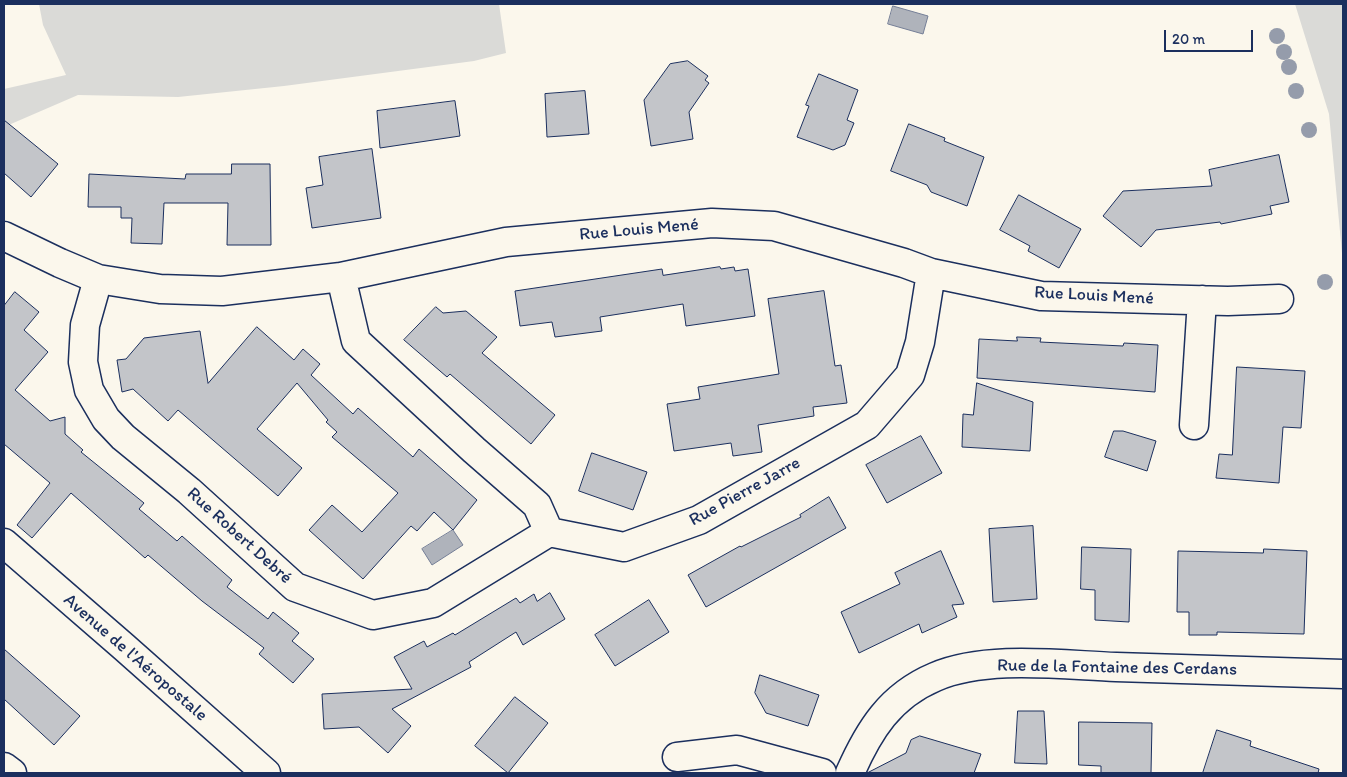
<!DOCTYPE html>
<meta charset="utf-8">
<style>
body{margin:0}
#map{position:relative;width:1347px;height:777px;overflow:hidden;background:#fbf7ec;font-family:Itim,sans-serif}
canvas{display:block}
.frame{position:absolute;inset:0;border:5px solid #1b2f5e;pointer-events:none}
.scale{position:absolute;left:1164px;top:30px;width:89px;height:22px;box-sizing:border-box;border:2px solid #1b2f5e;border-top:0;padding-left:6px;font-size:15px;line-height:18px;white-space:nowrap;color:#1b2f5e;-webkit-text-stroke:4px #fbf7ec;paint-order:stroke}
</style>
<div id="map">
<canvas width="1347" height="777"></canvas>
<div class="frame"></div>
<div class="scale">20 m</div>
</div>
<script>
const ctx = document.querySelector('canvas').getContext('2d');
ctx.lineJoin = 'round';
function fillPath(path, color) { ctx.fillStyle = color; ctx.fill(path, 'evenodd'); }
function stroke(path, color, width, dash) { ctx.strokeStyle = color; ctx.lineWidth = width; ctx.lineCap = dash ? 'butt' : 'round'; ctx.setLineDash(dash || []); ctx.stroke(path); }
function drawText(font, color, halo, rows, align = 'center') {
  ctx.font = font + ' Itim,sans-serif'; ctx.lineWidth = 4; ctx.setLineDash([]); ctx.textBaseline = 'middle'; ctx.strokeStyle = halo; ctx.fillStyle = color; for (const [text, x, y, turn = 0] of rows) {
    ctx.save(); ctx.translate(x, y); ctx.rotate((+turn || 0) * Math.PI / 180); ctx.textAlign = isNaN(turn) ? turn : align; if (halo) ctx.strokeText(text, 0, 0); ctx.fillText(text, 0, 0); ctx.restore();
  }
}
fillPath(new Path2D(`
 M39 4H499L506 53 474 61 284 86 178 97 78 95 4 127V89L66 75 43 25Z
 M1295 4H1343V264L1329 114Z`), '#dadad7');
const water = new Path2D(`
 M893 6 928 16 923 34 888 24Z
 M453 530 463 545 432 565 422 549Z`);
fillPath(water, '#afb3bb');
stroke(water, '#747e96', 1);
const building = new Path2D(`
 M688 61 708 76 705 80 709 83 689 112 693 139 651 146 644 100 670 64Z
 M819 74 858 90 847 120 854 123 845 145 833 150 797 137 809 106 806 105Z
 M585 91 589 134 547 137 545 94Z
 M455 101 460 136 380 148 377 111Z
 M4 120 58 164 31 197 4 173Z
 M909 124 945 138 944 141 984 157 967 206 931 192 927 185 891 171Z
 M372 149 381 218 312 228 306 188 323 185 319 157Z
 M1279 155 1289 202 1270 206 1272 214 1221 224 1220 222 1156 230 1141 247 1103 216 1123 191 1212 186 1209 170Z
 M232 164H270L271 245H227L228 203H164L162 244 131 243 132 218H121V207H88L89 174 185 179 186 174H231Z
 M1019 195 1081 229 1059 268 1028 251 1030 246 1000 230Z
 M720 267 721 269 734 267 735 271 748 269 755 316 686 326 683 304 600 317 602 331 555 337 552 322 520 326 515 291 662 269 663 275Z
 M824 291 835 366 841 365 847 403 813 407 814 416 758 425 762 452 733 456 731 443 674 451 667 404 700 399 698 387 779 374 768 299Z
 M15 292 39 312 24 330 48 352 15 390 50 421 65 417V434L83 450 81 452 144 503 139 509 177 541 182 536 232 580 227 587 268 619 273 612 299 633 292 641 314 659 293 683 259 654 264 648 202 601 148 555 145 558 71 493 32 538 17 525 50 483 4 444V306Z
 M436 307 443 313 466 311 497 337 482 353 555 415 531 444 450 374 447 377 404 340Z
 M257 327 294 360 303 349 320 364 311 375 353 414 358 408 413 457 419 449 477 500 453 530 434 512 417 531 411 526 363 579 309 530 332 505 362 532 398 493 332 437 337 432 326 422 328 420 297 383 257 429 302 468 278 496 178 410 168 421 133 389 122 392 117 360 126 359 144 338 200 331 208 383Z
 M1017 337 1041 338 1040 342 1123 346 1124 343 1158 345 1155 392 977 378 979 339 1017 341Z
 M1237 367 1305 371 1301 428 1283 427 1279 483 1216 478 1219 454 1232 455Z
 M977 383 1033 402 1030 451 962 447 963 414 973 415Z
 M1114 431H1123L1156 441 1147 471 1105 457Z
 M921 436 942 473 887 503 866 465Z
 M592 453 647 472 633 510 579 491Z
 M829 497 846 528 706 607 688 575 740 546 741 547 801 517 800 515Z
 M1033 526 1037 599 993 602 989 529Z
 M1082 547 1131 549 1129 622 1095 620V590L1081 589Z
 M1264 549 1307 551 1304 634 1217 632V635H1189V612H1177L1178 551 1263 553Z
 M941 551 964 604 952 605 957 617 922 633 919 624 859 653 841 612 900 584 895 573Z
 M550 593 565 619 523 645 516 632 469 662 471 667 392 709 411 726 388 753 359 727 324 729 322 694 412 689 394 657 424 641 427 647 453 633 455 635 516 598 520 603 534 594 537 601Z
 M649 600 669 632 615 666 595 635Z
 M4 649 80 716 54 745 4 699Z
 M760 675 819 695 808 726 766 713 755 693Z
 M515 697 548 723 508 773 475 746Z
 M1018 711H1044L1047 764 1015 763Z
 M1079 722 1152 723 1151 773H1101V766L1079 765Z
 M1217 730 1251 741 1250 746 1319 769 1318 773H1203Z
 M920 736 981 754 974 773H867L906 753 911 740Z`);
fillPath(building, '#c3c5c9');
stroke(building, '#1b2f5e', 1);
const minor = new Path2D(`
 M4 236 60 263 98 279 160 289 222 291 341 277 506 242 712 223 774 226 904 263 931 273 1041 296 1228 301 1279 299
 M341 277 356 341 474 450 537 505 549 532 624 547 699 520 867 425 910 375 920 342 931 273
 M98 279 85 325 83 362 89 390 106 419 123 437 189 491 295 587 373 615 433 603 549 532
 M1194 425 1202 300
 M4 543 124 647 266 773
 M677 757 737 750 822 773
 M4 767 12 773
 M850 773C869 730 890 696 935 677 986 655 1061 665 1116 667 1192 669 1267 672 1343 674`);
stroke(minor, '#1b2f5e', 31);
stroke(minor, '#fbf7ec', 28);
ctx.fillStyle = '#959cab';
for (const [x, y] of [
 [1277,36],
 [1284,52],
 [1289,67],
 [1296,91],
 [1309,130],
 [1325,282]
]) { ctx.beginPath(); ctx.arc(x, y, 8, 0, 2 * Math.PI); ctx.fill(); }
drawText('18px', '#1b2f5e', '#fbf7ec', [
 ["Rue Louis Mené",639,230,-5],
 ["Rue Louis Mené",1094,296,3],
 ["Rue Pierre Jarre",745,492,-29],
 ["Rue Robert Debré",239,536,42],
 ["Avenue de l'Aéropostale",135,658,41],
 ["Rue de la Fontaine des Cerdans",1117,668,1]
]);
</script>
